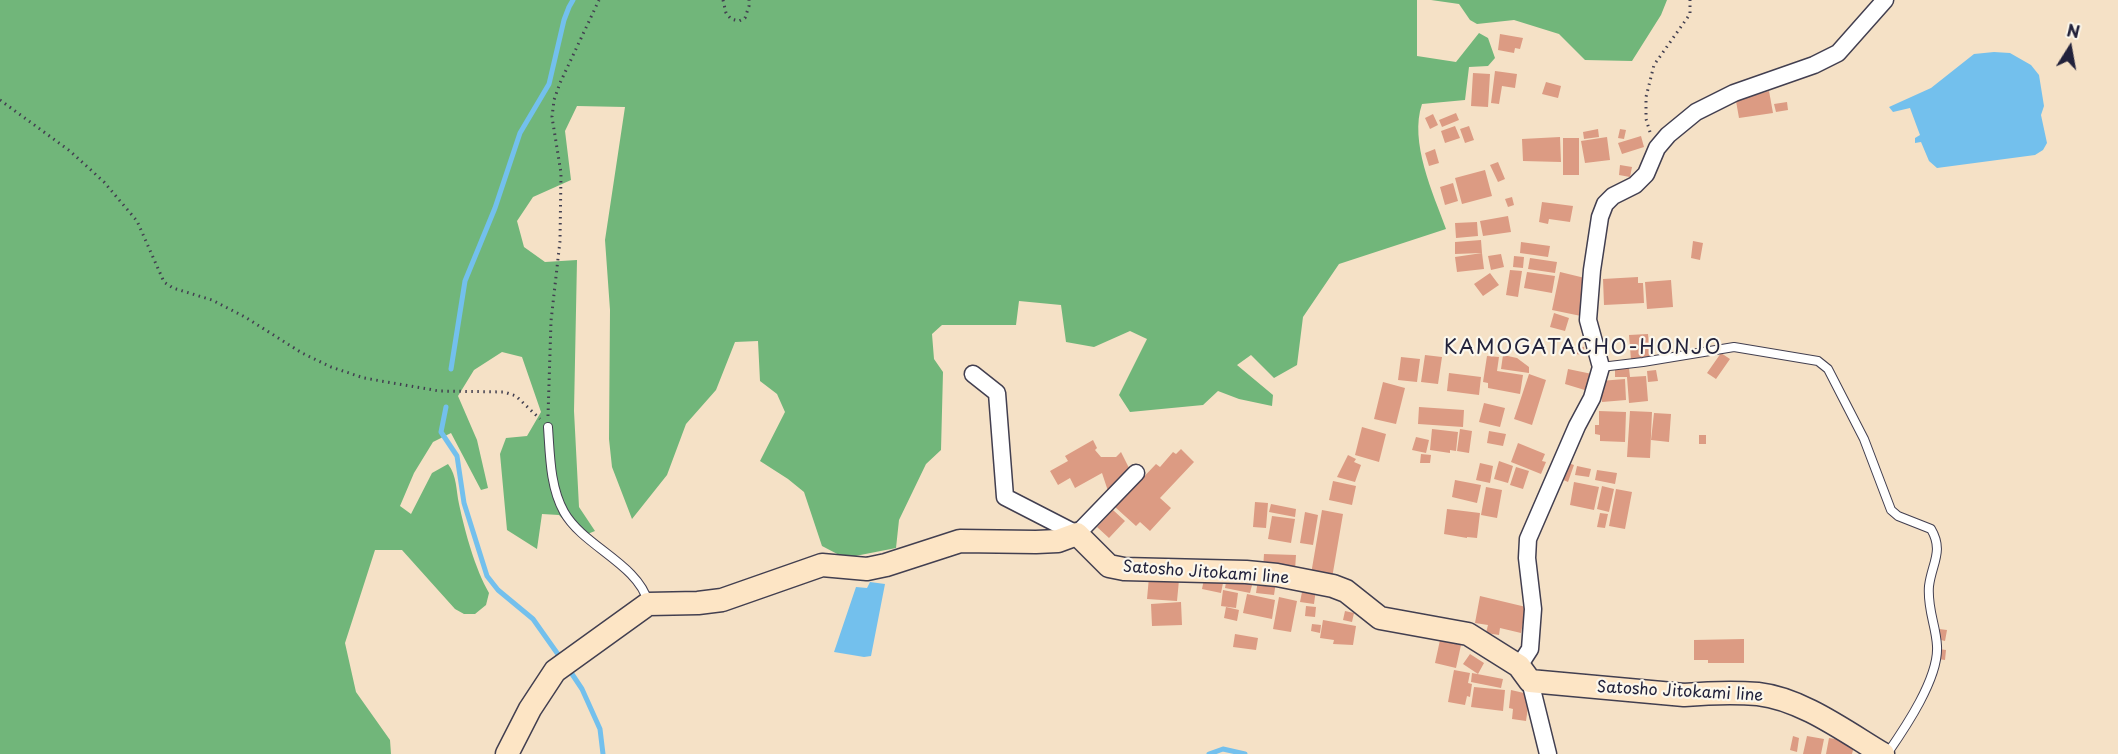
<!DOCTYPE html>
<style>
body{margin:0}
#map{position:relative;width:2118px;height:754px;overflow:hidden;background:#f5e1c6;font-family:"Playpen Sans",sans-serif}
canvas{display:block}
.north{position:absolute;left:2040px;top:18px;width:60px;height:60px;-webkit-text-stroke:4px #fbf7ec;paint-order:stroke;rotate:11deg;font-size:16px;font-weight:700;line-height:24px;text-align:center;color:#22223b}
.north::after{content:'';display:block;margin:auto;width:21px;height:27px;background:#22223b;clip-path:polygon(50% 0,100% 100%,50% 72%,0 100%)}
</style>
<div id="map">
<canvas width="2118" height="754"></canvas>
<div class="north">N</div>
</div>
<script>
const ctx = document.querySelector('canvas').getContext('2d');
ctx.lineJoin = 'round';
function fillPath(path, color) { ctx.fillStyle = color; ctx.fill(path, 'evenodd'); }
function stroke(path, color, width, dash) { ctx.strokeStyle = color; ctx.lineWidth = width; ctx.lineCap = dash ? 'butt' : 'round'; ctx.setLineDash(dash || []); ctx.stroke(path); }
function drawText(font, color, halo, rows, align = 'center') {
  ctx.font = font + ' "Playpen Sans",sans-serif'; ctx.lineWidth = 4.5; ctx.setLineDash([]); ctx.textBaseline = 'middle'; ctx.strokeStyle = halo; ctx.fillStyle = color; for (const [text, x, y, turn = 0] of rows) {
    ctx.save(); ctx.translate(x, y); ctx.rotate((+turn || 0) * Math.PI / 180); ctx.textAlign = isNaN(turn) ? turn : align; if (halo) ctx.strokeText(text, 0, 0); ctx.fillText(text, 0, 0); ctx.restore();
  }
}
fillPath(new Path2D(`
 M0 0H1417V56L1456 62 1479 33 1488 38 1495 58 1488 66 1469 67 1465 100 1422 104C1409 142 1433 193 1446 229L1339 264 1303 317 1297 365 1274 378 1251 355 1237 365 1273 395 1272 406 1239 399 1218 391 1203 405 1130 412 1119 395 1147 339 1130 331 1094 347 1066 342 1061 305 1019 301 1016 325H942L932 334 934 359 943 372 941 450 926 464 899 520 896 548 845 558 822 546 804 492 788 479 760 461 785 412 777 394 760 381 758 341 735 342 716 390 686 424 667 475 632 519 612 467 609 439 610 310 605 240 625 107 577 106 565 131 571 180 533 197 517 221 524 247 545 262 577 260 574 411 579 507 595 531 580 537 559 515 542 514 537 549 507 530 500 454 506 438 527 436 541 412 522 357 502 352 474 370 458 396 477 440 488 488 481 490 451 433 433 442 414 473 400 506 411 514 432 473 448 464C457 476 456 490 459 504 465 532 475 569 489 593L486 605 475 614H464L455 609 402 550H375L345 643 356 692 390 740 391 754H0Z
 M1431 0H1667L1661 15 1632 61 1585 60 1559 34 1514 20 1477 24 1470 20 1459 4Z`), '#71b67a');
fillPath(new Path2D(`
 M1994 52 2010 53 2031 65 2039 75 2044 106 2041 115 2047 143 2043 150 2035 155 1937 168 1929 161 1921 142 1915 143V138L1920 135 1910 108 1893 112 1889 107 1931 88 1974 54Z
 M870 582 885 584 871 656 864 657 834 652 856 587 867 588Z`), '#73c0ed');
stroke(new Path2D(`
 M451 369 465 281 495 208 520 133 549 84 564 20 569 7 573 0
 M446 407 441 432 457 456 464 503 487 576 498 590 533 619 562 660
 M568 668 582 689 600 729 603 754
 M1209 754 1223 749 1245 754`), '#73c0ed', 5);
fillPath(new Path2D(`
 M1500 34 1523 38 1520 49 1515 48 1514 53 1498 50Z
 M1495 71 1517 74 1515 88 1502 86 1499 104 1491 103Z
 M1473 73 1490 74 1488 107 1471 106Z
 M1546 82 1561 86 1558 98 1542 94Z
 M1769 91 1773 113 1739 118 1736 101Z
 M1787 102 1788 110 1776 112 1774 104Z
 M1456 113 1459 120 1442 127 1439 120Z
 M1433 114 1438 125 1430 129 1425 118Z
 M1455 126 1460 138 1445 143 1441 131Z
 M1469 126 1474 140 1465 143 1460 129Z
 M1598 129 1599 137 1584 139 1583 132Z
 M1620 129 1626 130 1624 139 1618 138Z
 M1641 136 1644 147 1622 154 1618 143Z
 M1560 137 1561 162 1523 161 1522 139Z
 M1607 137 1610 160 1585 163 1581 141Z
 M1563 138H1579V175H1563Z
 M1435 149 1439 163 1429 166 1425 153Z
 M1498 162 1505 179 1498 182 1490 165Z
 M1620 165 1632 167 1630 177 1619 175Z
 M1485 170 1492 196 1462 204 1455 178Z
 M1453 183 1458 201 1445 205 1440 187Z
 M1512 197 1514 205 1508 207 1505 199Z
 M1542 202 1573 206 1570 222 1549 219 1548 224 1539 222Z
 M1508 216 1511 232 1483 236 1480 221Z
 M1477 222 1478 236 1456 238 1455 223Z
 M1481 240 1482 253 1455 254V242Z
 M1693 241 1703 243 1700 260 1691 258Z
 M1521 242 1550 246 1548 257 1520 253Z
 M1482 253 1484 269 1457 272 1455 257Z
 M1501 254 1504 267 1491 270 1488 256Z
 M1514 256 1524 257 1523 268 1513 267Z
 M1530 258 1557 262 1555 273 1528 269Z
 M1510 270 1522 271 1518 297 1506 295Z
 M1527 272 1555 276 1552 293 1524 288Z
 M1560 272 1589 279 1581 316 1552 310Z
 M1490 273 1499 285 1483 296 1474 284Z
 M1638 277V283H1643L1644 303 1604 305 1603 279Z
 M1671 280 1673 307 1647 309 1645 282Z
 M1554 313 1569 318 1565 331 1550 327Z
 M1648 334 1650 358 1631 360 1629 335Z
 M1569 344 1575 346 1573 351 1568 350Z
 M1577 346 1584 347 1583 355 1576 354Z
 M1721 353 1730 359 1716 379 1707 373Z
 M1425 355 1442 357 1438 384 1421 382Z
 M1503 355 1517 358 1529 367V373L1501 369Z
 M1487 356 1499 357 1497 371 1523 375 1520 394 1488 388V383L1483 382Z
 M1401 357 1420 359 1417 382 1398 380Z
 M1629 368 1630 377 1646 376 1648 401 1629 403 1627 377H1615V369Z
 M1568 369 1592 374 1588 391 1565 384Z
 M1656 370 1658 381 1648 382 1647 371Z
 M1449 373 1481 377 1479 395 1447 391Z
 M1529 374 1546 380 1532 425 1514 419Z
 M1625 379 1626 400 1602 402 1600 381Z
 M1383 382 1405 388 1396 424 1374 419Z
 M1484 403 1505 408 1500 427 1479 422Z
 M1419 407 1464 410 1463 427 1418 424Z
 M1599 411 1626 412 1625 442 1600 441V435L1595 434V425H1599Z
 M1630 411 1652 412 1650 458 1627 457Z
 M1654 413 1671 414 1669 442 1651 440Z
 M1362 427 1386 434 1379 462 1355 455Z
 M1432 429 1458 432 1456 451 1450 450V453L1430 450Z
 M1460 429 1472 431 1469 453 1457 451Z
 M1489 431 1506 434 1503 446 1487 443Z
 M1699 435H1706V444H1699Z
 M1416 437 1429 440 1426 453 1412 450Z
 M1093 440 1097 448 1095 450 1101 457H1116L1121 452 1131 472 1109 494 1102 473 1075 488 1070 478 1058 485 1050 471 1068 461 1065 456Z
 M1518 443 1545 454 1542 461 1546 462 1541 474 1511 462Z
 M1181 449 1194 462 1160 498 1171 508 1150 531 1140 522 1136 526 1115 507 1156 464 1160 467 1173 452 1176 454Z
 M1421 454 1431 455 1430 463H1420Z
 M1348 455 1356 459 1354 462 1361 465 1355 482 1337 477Z
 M1499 461 1513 466 1508 483 1494 479Z
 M1565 462 1574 465 1568 482 1559 478Z
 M1480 463 1493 466 1490 483 1476 480Z
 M1577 466 1591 469 1589 477 1575 475Z
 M1516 467 1529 471 1523 489 1510 485Z
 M1597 470 1617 473 1615 484 1595 480Z
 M1455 480 1481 485 1477 503 1452 497Z
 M1333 481 1356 486 1352 505 1329 500Z
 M1574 482 1599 487 1594 510 1570 505Z
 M1602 486 1614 489 1609 512 1597 509Z
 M1486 487 1502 490 1497 518 1481 515Z
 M1616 489 1632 492 1625 529 1609 526Z
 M1255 502 1268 503 1266 528 1253 527Z
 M1271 504 1296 509 1295 517 1269 512Z
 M1447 509 1480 513 1477 538 1467 537V538L1444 534Z
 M1113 510 1125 521 1109 538 1097 527Z
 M1322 510 1343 514 1332 578 1311 574Z
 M1305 512 1318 515 1313 545 1300 543Z
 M1600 513 1608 514 1605 528 1597 527Z
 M1272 516 1295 519 1291 543 1268 539Z
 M1264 554 1296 555 1295 570 1263 569Z
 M1227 576 1253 581 1250 593 1225 588Z
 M1149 577 1179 580 1177 601 1147 599Z
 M1204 579 1223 583 1221 593 1202 589Z
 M1258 580 1276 582 1274 595 1256 593Z
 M1303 587 1316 589 1314 604 1300 602Z
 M1223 590 1238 593 1236 608 1221 606Z
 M1247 594 1275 600 1272 619 1243 613Z
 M1480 596 1526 607 1521 633 1500 628 1499 635 1486 633 1488 625 1475 623Z
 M1279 597 1297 601 1291 632 1273 629Z
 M1181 602 1182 625 1152 626 1151 604Z
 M1306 606 1316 607 1315 617 1305 616Z
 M1226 607 1239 610 1237 621 1224 618Z
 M1345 611 1354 613 1352 622 1343 620Z
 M1323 620 1356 626 1353 645 1333 644 1334 640 1320 638Z
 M1312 624 1321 625 1320 633 1311 631Z
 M1939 629 1947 630 1945 641 1937 639Z
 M1235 634 1258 638 1256 650 1233 647Z
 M1744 639V663H1708V660H1694V640Z
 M1440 640 1461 645 1456 668 1435 663Z
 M1939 649 1946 650 1945 660 1938 659Z
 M1470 654 1484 663 1478 674 1463 664Z
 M1454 670 1470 673 1468 683 1472 684 1470 697 1467 696 1465 705 1448 702Z
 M1472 673 1503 679 1501 688 1471 682Z
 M1474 687 1505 690 1503 711 1471 707Z
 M1511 690 1524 693 1528 707 1526 721 1512 719 1513 709 1509 708Z
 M1793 736 1799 738 1797 752 1790 750Z
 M1807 736 1824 739 1821 754H1803Z
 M1829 738 1848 741 1854 746 1852 754H1826Z`), '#dc9b83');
const service = new Path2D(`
 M1601 367 1643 362 1734 347 1818 361 1828 369 1864 439 1891 510 1898 516 1931 529C1944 551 1932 563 1929 586 1927 609 1936 625 1937 646 1939 678 1905 728 1887 754
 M548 427C550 455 550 487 564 512 583 546 638 564 648 602`);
const minor = new Path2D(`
 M973 374 997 393 1005 497 1077 534 1136 473
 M1519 666 1530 649 1533 609 1527 558 1528 539 1577 426 1592 398 1601 367 1588 320 1592 270 1600 217 1605 204 1613 196 1635 185 1646 174 1657 148 1668 135 1696 112 1734 93 1814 65 1838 53 1885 0
 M1530 681 1548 754`);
const secondary = new Path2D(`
 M507 754 530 709 555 671 648 604 698 603 722 600 822 565 867 569 886 565 960 541 1036 542 1058 541 1077 534 1109 566 1124 569 1246 572 1277 575 1333 586 1346 591 1380 618 1468 634 1519 666 1530 681 1684 695C1708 693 1734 692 1758 694 1802 699 1846 732 1883 754`);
stroke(service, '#423f50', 10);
stroke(minor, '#423f50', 19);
stroke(secondary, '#423f50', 25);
stroke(new Path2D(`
 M723 0 726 13 731 19 739 21 745 18 749 6V0
 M0 100 70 151 104 182 137 221 164 282 173 288 212 300 245 317 302 353 331 367 364 378 439 391 504 392 516 396 540 419
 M1650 132 1646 119V97L1654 65 1690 14V0
 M548 416 551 321 560 241 561 173 552 117 554 100 560 83 599 0`), '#423f50', 3, [1.5, 4.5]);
stroke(service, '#fff', 8);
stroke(minor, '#fff', 16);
stroke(secondary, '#fde5c5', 22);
drawText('16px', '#22223b', '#fbf7ec', [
 ["Satosho Jitokami line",1206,573,4],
 ["Satosho Jitokami line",1680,692,3]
]);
ctx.letterSpacing = '1.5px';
drawText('20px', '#22223b', '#fbf7ec', [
 ["KAMOGATACHO-HONJO",1583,348]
]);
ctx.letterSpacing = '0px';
</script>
